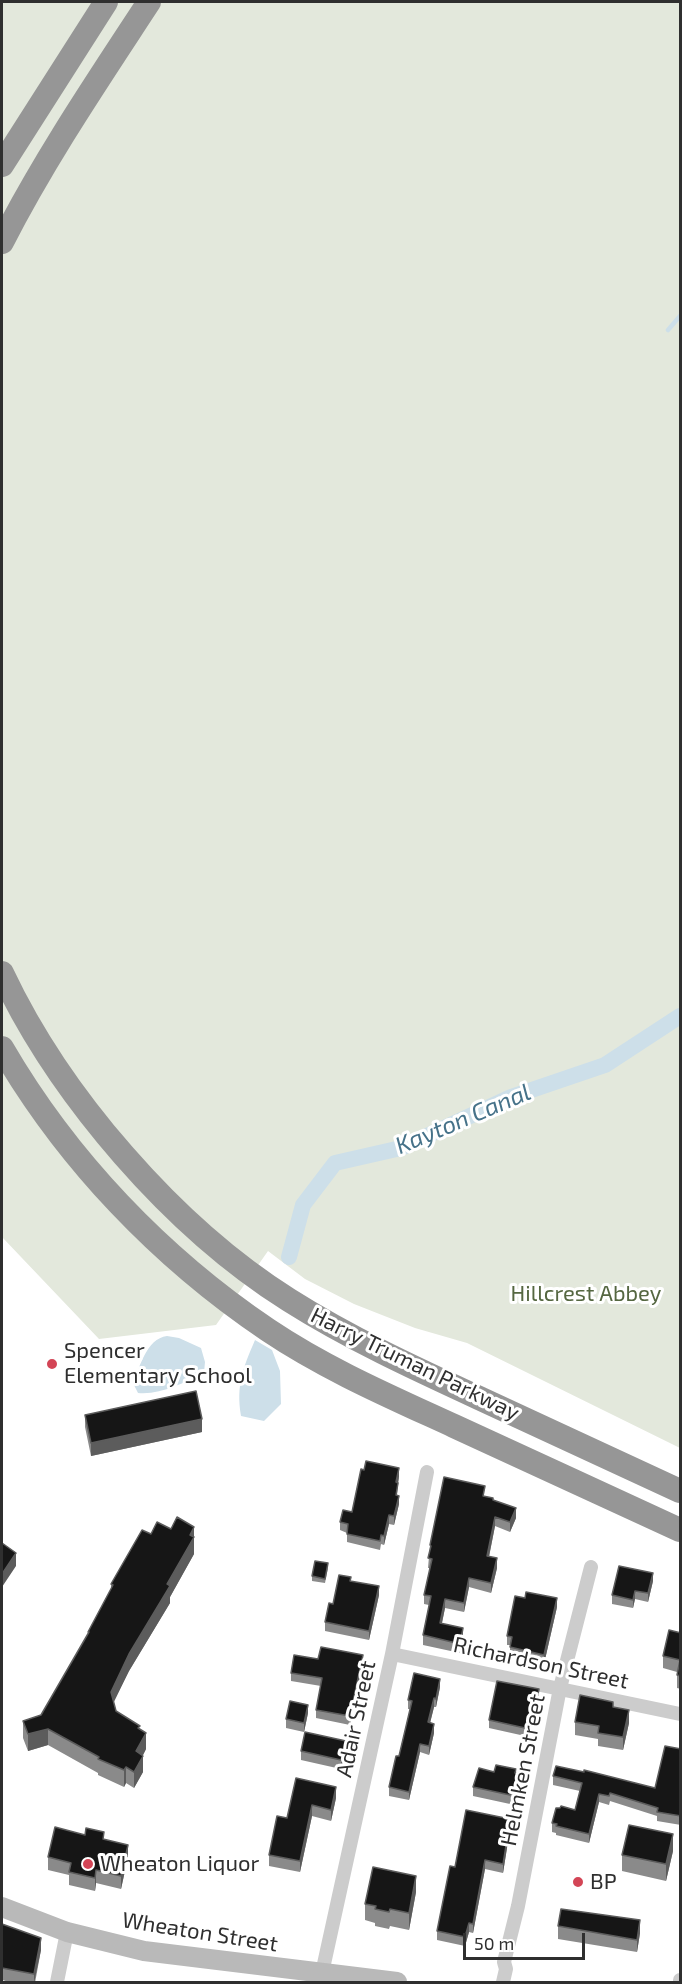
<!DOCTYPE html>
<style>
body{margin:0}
#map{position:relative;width:682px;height:1984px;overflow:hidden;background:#fff;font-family:"Exo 2",sans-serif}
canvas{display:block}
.frame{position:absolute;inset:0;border:3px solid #2f2f2f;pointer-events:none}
.scale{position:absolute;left:463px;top:1933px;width:122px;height:27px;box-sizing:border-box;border:3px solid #2f2f2f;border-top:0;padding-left:8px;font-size:18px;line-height:21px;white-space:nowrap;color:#2f2f2f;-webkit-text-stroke:4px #fff;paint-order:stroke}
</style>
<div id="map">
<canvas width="682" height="1984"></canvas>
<div class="frame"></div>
<div class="scale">50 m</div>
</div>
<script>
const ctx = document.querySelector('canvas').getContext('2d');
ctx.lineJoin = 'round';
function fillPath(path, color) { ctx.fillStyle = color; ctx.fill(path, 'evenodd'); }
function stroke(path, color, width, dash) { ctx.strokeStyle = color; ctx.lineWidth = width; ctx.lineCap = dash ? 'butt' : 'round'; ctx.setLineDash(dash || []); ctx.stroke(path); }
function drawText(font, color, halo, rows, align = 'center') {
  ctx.font = font + ' "Exo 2",sans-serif'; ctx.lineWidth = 6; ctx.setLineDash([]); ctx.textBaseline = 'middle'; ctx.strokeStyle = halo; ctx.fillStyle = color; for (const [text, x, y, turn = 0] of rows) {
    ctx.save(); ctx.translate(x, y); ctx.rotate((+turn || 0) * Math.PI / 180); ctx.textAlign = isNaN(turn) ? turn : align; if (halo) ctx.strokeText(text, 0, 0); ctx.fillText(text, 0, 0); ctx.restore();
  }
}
fillPath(new Path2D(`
 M2 2H680V1448L467 1343 415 1328 354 1304 305 1279 268 1251 216 1325 99 1339 2 1237Z`), '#e3e8dc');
fillPath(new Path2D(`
 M167 1336 179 1338 201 1348 205 1362 204 1373C183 1383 161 1395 138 1393L133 1383C140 1367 146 1339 167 1336Z
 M255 1340 272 1350 280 1371 281 1404 264 1421 241 1416C236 1385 243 1368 255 1340Z`), '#cddfe9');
stroke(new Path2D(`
 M668 330 680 316`), '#cddfe9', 4.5);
stroke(new Path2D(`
 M289 1257 303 1205 335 1163 401 1148 511 1097 605 1065 680 1016`), '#cddfe9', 16);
stroke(new Path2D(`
 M392 1654 680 1714
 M322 1973 392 1654 427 1472
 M57 1982 67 1932
 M503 1982 506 1969 504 1962 518 1906 560 1688 591 1567
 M680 1982V1980`), '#ccc', 14);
stroke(new Path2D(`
 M2 1907 67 1932 144 1951 397 1982`), '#b9b9b9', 20);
stroke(new Path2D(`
 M2 165 106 2
 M2 242C45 158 98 80 149 2
 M2 973C60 1096 173 1227 289 1300 349 1338 414 1368 479 1398 546 1429 613 1460 680 1491
 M2 1048C67 1160 161 1258 268 1330 326 1369 391 1397 454 1426 529 1461 605 1495 680 1530`), '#969696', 24);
fillPath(new Path2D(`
 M85 1415 202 1432 91 1456 85 1427Z
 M399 1477 397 1495 399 1504 394 1525 389 1524 384 1545 381 1544 380 1550 347 1542V1533L340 1530V1522Z
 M485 1496 493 1500 516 1518 510 1532 495 1526 489 1557 497 1568 491 1593 469 1587 464 1612 445 1608 442 1623 463 1638 460 1653 423 1645V1635L429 1605 424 1604V1595L430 1568H428L430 1545Z
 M151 1534 194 1544V1554L170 1597V1603L129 1671 113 1702 116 1711 140 1729 146 1749 143 1755V1772L134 1788 126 1783 124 1787 98 1775V1773L48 1745 28 1751 23 1738V1721L41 1715 88 1635V1632L111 1590V1584Z
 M328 1568 325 1583 312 1581V1576Z
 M351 1581 379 1595 369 1640 325 1631V1622L333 1604Z
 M653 1581 648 1602 635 1599 633 1608 612 1604V1595Z
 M557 1607 544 1664 510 1656V1645H507V1636Z
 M681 1633V1689L677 1688V1672L663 1668V1656Z
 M318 1659 363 1664 350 1725 316 1718V1710L321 1686 291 1681V1673Z
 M440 1687 436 1707H434L430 1723 434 1733 429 1755 420 1752 409 1800 389 1796V1787L399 1756 410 1709H408V1700Z
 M539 1698 535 1718H533L530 1731H528L527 1734H525V1736L489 1728V1720Z
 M613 1707 629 1723 623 1750 598 1746V1739L575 1735V1722Z
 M308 1713 304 1732 286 1728V1719Z
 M346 1749 341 1769 301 1760V1751Z
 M681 1749V1825L657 1821V1816L610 1801 609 1805 599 1802 589 1843 556 1835V1833L552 1832V1823L575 1810 580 1791 553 1785V1776L655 1788Z
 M494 1772 516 1773 521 1783 517 1802 511 1800 510 1804 473 1796V1787Z
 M296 1778 336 1798 331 1821 312 1816 300 1872 269 1866V1855L287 1818Z
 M505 1819 510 1829 503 1873 485 1869 473 1933 469 1932 465 1946 437 1940V1931L455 1867Z
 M85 1835 104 1839 128 1857 121 1889 96 1883 95 1891 69 1885V1875L48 1870V1857Z
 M673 1851 666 1881 622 1871V1855Z
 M416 1892 409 1930 390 1926 389 1929 375 1926V1923L365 1920V1904Z
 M2 1924 41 1950 35 1983H13L2 1980Z
 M558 1926 640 1933 637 1952 558 1939Z`), '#8a8a8a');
fillPath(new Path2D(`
 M202 1419V1432L91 1456V1443Z
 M399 1468V1477L396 1491V1482Z
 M399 1496V1504L394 1525V1516Z
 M516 1508V1518L510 1532V1522Z
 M389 1515V1524L384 1545V1536Z
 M495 1517V1526L487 1566V1556Z
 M194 1527V1554L170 1597V1603L129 1671 111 1708V1692L129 1654 167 1584Z
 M16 1553V1566L2 1587V1574Z
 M497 1558V1568L491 1593V1583Z
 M653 1573V1581L648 1602V1593Z
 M469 1578V1587L464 1612V1603Z
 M379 1586V1595L369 1640V1631Z
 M635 1591V1599L633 1608V1600Z
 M557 1598V1607L544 1664V1655Z
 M445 1599V1608L440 1632V1623Z
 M463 1628V1638L460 1653V1644Z
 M363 1655V1664L350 1725V1716Z
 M440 1679V1687L436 1707V1699Z
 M539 1689V1698L535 1718V1709Z
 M434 1698V1707L428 1731V1722Z
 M308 1705V1713L304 1732V1723Z
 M533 1709V1718L530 1731V1722Z
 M629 1710V1723L623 1750V1737Z
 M434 1724V1733L429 1755V1746Z
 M48 1729V1745L28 1751V1734Z
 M146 1733V1749L137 1767 143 1756V1772L134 1788V1772L136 1751Z
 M346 1741V1749L341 1769V1760Z
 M420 1744V1752L409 1800V1792Z
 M126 1767V1783L124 1787V1770Z
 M521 1774V1783L517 1802V1793Z
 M336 1787V1798L331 1821V1810Z
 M599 1794V1802L589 1843V1834Z
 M312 1805V1816L300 1872V1861Z
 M510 1821V1829L503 1873V1864Z
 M673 1834V1851L666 1881V1864Z
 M128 1845V1857L121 1889V1876Z
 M485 1860V1869L473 1933V1924Z
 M96 1870V1883L95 1891V1878Z
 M416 1876V1892L409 1930V1913Z
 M640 1920V1933L637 1952V1940Z
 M469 1923V1932L465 1946V1937Z
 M41 1938V1950L34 1983V1974Z`), '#5c5c5c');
const building = new Path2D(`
 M196 1391 202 1419 91 1443 85 1415Z
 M366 1461 399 1468 396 1482 398 1483 396 1495 399 1496 394 1516 389 1515 384 1536 381 1535 380 1541 347 1534 348 1524 340 1522 343 1510 352 1512 361 1469 364 1470Z
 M444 1477 485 1486 483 1496 493 1498V1500L516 1508 510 1522 495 1517 487 1556 497 1558 491 1583 469 1578 464 1603 445 1599 440 1623 463 1628 460 1644 423 1635 431 1596 424 1595 432 1559 428 1558 431 1546 430 1545Z
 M177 1517 194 1527 190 1535 194 1537 167 1584 170 1586 129 1654 111 1692 116 1711 140 1726 138 1728 146 1733 136 1751 143 1756 134 1772 126 1767 124 1770 98 1759 99 1757 48 1729 28 1734 23 1721 41 1715 89 1632H88L113 1585 111 1584 142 1530 151 1534 157 1522 171 1529Z
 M2 1543 16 1553 2 1574Z
 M315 1561 328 1563 325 1579 312 1576Z
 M619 1566 653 1573 648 1593 635 1591 633 1600 612 1595Z
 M339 1575 351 1577 350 1581 379 1586 369 1631 325 1622 329 1603 333 1604Z
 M526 1592 557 1598 544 1655 510 1647 512 1637 507 1636 515 1596 525 1598Z
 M669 1630 681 1633V1676L677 1675 680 1660 663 1656Z
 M321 1647 363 1655 350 1716 316 1710 322 1678 291 1673 294 1655 318 1659Z
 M414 1673 440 1679 436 1699 434 1698 428 1722 434 1724 429 1746 420 1744 409 1792 389 1787 396 1756H399L412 1701 408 1700Z
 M497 1681 539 1689 535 1709H533L530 1722H528L527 1725H525V1728L489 1720Z
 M580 1695 613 1702V1707L629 1710 623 1737 598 1733 599 1726 575 1722Z
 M290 1701 308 1705 304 1723 286 1719Z
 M305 1732 346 1741 341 1760 301 1751Z
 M665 1746 681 1749V1816L657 1812 658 1808 610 1793 609 1796 599 1794 589 1834 556 1826 557 1824 552 1823 556 1808H560L561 1806 575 1810 582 1783 553 1776 556 1766 584 1772V1770L655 1788Z
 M496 1765 516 1769 515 1773 521 1774 517 1793 511 1791 510 1795 473 1787 479 1768 494 1772Z
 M296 1778 336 1787 331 1810 312 1805 300 1861 269 1855 277 1816 287 1818Z
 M466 1810 505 1818V1819L510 1821 503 1864 485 1860 473 1924 469 1923 465 1937 437 1931 450 1866 455 1867Z
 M629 1825 673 1834 666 1864 622 1855Z
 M55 1827 85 1835 86 1828 104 1832 103 1839 128 1845 121 1876 96 1870 95 1878 69 1872 71 1863 48 1857Z
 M373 1867 416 1876 409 1913 390 1909 389 1912 375 1909 376 1906 365 1904Z
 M561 1909 640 1920 637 1940 558 1926Z
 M2 1924 41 1938 34 1974 2 1968Z`);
fillPath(building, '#161616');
stroke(building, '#5c5c5c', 1.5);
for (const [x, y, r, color] of [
 [52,1364,6,"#d34556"],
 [88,1864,6,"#d34556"],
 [578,1882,6,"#d34556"]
]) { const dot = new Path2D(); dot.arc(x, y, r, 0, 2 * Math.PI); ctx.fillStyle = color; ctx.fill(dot); stroke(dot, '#fff', 2); }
drawText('22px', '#556741', '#fff', [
 ["Hillcrest Abbey",586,1294]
]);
drawText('22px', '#2f2f2f', '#fff', [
 ["Spencer",64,1351],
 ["Elementary School",64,1376],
 ["Wheaton Liquor",100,1864],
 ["BP",590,1882]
], 'left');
drawText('22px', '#2f2f2f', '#fff', [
 ["Harry Truman Parkway",415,1364,26],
 ["Richardson Street",541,1663,12],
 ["Adair Street",356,1719,-78],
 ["Helmken Street",523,1770,-79],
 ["Wheaton Street",200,1932,9]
]);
drawText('italic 24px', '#467289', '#fff', [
 ["Kayton Canal",463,1119,-23]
]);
</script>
